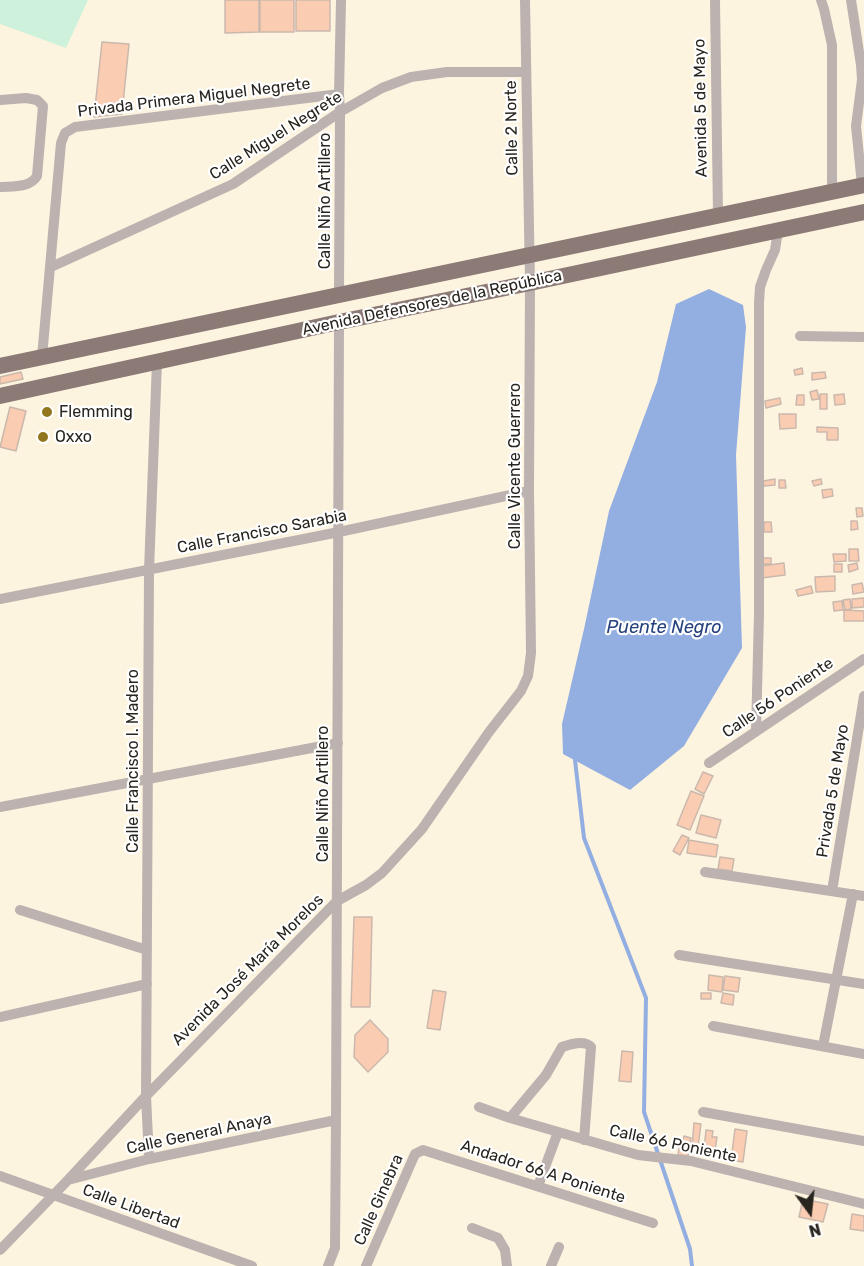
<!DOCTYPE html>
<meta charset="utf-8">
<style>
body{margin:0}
#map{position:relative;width:864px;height:1266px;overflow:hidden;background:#fdf4e0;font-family:Rubik,sans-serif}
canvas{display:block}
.north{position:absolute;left:780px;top:1182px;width:60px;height:60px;-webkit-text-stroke:4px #fff;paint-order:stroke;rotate:165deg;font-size:16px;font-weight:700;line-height:24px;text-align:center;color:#28251e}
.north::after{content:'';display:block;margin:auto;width:21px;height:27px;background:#28251e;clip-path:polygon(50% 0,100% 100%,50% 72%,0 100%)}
</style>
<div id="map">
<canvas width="864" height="1266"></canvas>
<div class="north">N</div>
</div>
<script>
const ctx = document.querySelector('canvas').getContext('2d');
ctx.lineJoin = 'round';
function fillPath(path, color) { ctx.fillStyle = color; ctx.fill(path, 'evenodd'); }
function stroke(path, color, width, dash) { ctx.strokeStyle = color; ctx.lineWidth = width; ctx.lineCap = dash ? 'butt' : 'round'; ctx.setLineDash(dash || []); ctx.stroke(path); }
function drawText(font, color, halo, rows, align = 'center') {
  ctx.font = font + ' Rubik,sans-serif'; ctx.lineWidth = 4.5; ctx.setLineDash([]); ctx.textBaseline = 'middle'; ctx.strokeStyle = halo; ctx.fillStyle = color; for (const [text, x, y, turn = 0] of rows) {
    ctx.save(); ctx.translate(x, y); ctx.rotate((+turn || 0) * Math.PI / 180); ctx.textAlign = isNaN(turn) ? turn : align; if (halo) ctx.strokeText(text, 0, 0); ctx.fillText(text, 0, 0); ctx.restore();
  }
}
fillPath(new Path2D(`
 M0 0H88L66 48 0 24Z`), '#cef1db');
fillPath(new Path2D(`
 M709 289 743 305 746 327 736 455 742 648 684 746 630 790 563 754 562 724 584 629 609 511 657 382 676 304Z`), '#93aee0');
stroke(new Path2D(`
 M576 756 575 760 584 838 646 998 644 1112 690 1249 692 1266`), '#93aee0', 4);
const building = new Path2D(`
 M225 0H259V32L225 33Z
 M260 0H294V32H260Z
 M296 0H330V31H296Z
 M102 42 129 44 122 114 94 117Z
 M802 368 803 374 795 375 794 370Z
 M21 372 23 379 0 384V377Z
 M825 372 826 378 812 380V373Z
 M817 390 819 399 812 400 810 392Z
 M820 394H827V409H820Z
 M844 394 845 404 835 405 834 395Z
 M797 395H804V405H796Z
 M780 398 781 404 766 408 765 401Z
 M10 407 26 411 16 451 0 447Z
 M779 414H796V428L780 429Z
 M817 427 838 428V440H827V432H817Z
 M775 479V485L764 486 763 481Z
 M821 479 822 484 814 486 812 481Z
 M779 480H785L786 488H779Z
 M832 489 833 496 823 498 822 490Z
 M856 508H862L863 516 857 517Z
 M851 521H857L858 529 851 530Z
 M764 522H771L772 532H764Z
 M849 549H858L859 561H849Z
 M833 554H846V561L834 562Z
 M761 558H771V564H762Z
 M784 563 785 575 762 578 761 566Z
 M857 563 858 569 849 572 848 565Z
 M834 564H842V572H834Z
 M835 576V591L816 592 815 577Z
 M862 583 864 592 853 594 852 585Z
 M811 586 813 593 798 596 796 590Z
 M864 598V607L852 608V599Z
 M850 599 851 609 845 610 843 600Z
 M842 601 843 610 834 611 833 602Z
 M844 610 864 611V621H844Z
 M703 772 713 776 704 794 695 789Z
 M691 791 704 796 690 830 677 825Z
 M701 815 721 820 716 838 696 833Z
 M682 835 689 838 680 855 673 851Z
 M689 840 718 845 716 857 687 853Z
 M720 857 734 859 732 871 718 869Z
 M354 917H372L370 1007H351Z
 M709 975 723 977 722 992 708 990Z
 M725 976 740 978 738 992 723 990Z
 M433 990 446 992 440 1030 427 1028Z
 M701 993H711V999H701Z
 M723 993 734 995 733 1005 721 1003Z
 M370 1020 388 1039V1052L368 1072 354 1057 355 1035Z
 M622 1051 633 1052 631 1082 619 1081Z
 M694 1123 701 1124 698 1147H692Z
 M735 1129 747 1131 743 1162 731 1160Z
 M706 1130 713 1131 712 1137H717L715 1151 704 1149Z
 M684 1136 691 1138 689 1148 682 1146Z
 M679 1148 689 1150 688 1156 678 1155Z
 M803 1199 828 1204 823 1222 799 1217Z
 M852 1214 864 1216V1231L850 1229Z`);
fillPath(building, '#faccb2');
stroke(building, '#cbb8ad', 1.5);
stroke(new Path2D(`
 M715 0 718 216
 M821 0 824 9 832 45V191
 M851 0 861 65 862 80 856 126 862 185
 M0 100 26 98 37 100 43 106 37 176C30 188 13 186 0 187
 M51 267 233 184 340 112 382 88 411 77 447 72H526
 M339 294 340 112 339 94 341 0
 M800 336 864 337
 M42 357 61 143 65 133 75 127 339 94
 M0 599 339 532 529 491
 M756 731 759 614V303L760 287 766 270 775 250 778 231
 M709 763 864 659
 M0 807 338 743
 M705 872 864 896
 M832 891 864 696
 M20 910 147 950
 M679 955 864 984
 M0 1017 147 984
 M713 1026 864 1054
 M823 1046 853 894
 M479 1107 510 1118 638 1155 691 1161 864 1204
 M703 1112 864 1141
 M510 1118 546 1075 562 1047C570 1044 585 1040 591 1047L584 1140
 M149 1159 146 1096 149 570 157 362
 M0 1176 252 1266
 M68 1180 149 1159 336 1120
 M538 1186 558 1132
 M472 1228 498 1238 505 1250 507 1266
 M0 1250 68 1180 146 1096 337 901 366 885 382 873 422 829 489 732 521 691 528 676 531 653 529 491 530 283 525 0
 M328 1266 335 1248 336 1120 339 322
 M366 1266 415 1154 423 1150 653 1223
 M551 1266 559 1247`), '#bcb2af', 10);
stroke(new Path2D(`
 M0 366 864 185
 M0 396 339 322 530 283 864 212`), '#8c7a76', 16);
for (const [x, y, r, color] of [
 [47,412,6,"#92771e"],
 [43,437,6,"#92771e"]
]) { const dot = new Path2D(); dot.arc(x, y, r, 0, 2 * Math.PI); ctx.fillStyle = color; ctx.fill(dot); stroke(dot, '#fff', 2); }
drawText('16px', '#28251e', '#fff', [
 ["Privada Primera Miguel Negrete",194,98,-7],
 ["Avenida 5 de Mayo",701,108,-91],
 ["Calle 2 Norte",512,128,-91],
 ["Calle Miguel Negrete",276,136,-32],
 ["Calle Niño Artillero",325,201,-90],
 ["Avenida Defensores de la República",432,303,-12],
 ["Calle Vicente Guerrero",515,466,-90],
 ["Calle Francisco Sarabia",262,532,-11],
 ["Calle 56 Poniente",778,698,-34],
 ["Calle Francisco I. Madero",133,761,-90],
 ["Privada 5 de Mayo",833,791,-81],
 ["Calle Niño Artillero",323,794,-90],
 ["Avenida José María Morelos",248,970,-45],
 ["Calle General Anaya",199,1134,-12],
 ["Calle 66 Poniente",673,1144,12],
 ["Andador 66 A Poniente",543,1172,18],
 ["Calle Ginebra",379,1200,-66],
 ["Calle Libertad",131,1207,20]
]);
drawText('16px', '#28251e', '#fff', [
 ["Flemming",59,412],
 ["Oxxo",55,437]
], 'left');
drawText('italic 18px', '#25427e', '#fff', [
 ["Puente Negro",664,628]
]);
</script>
